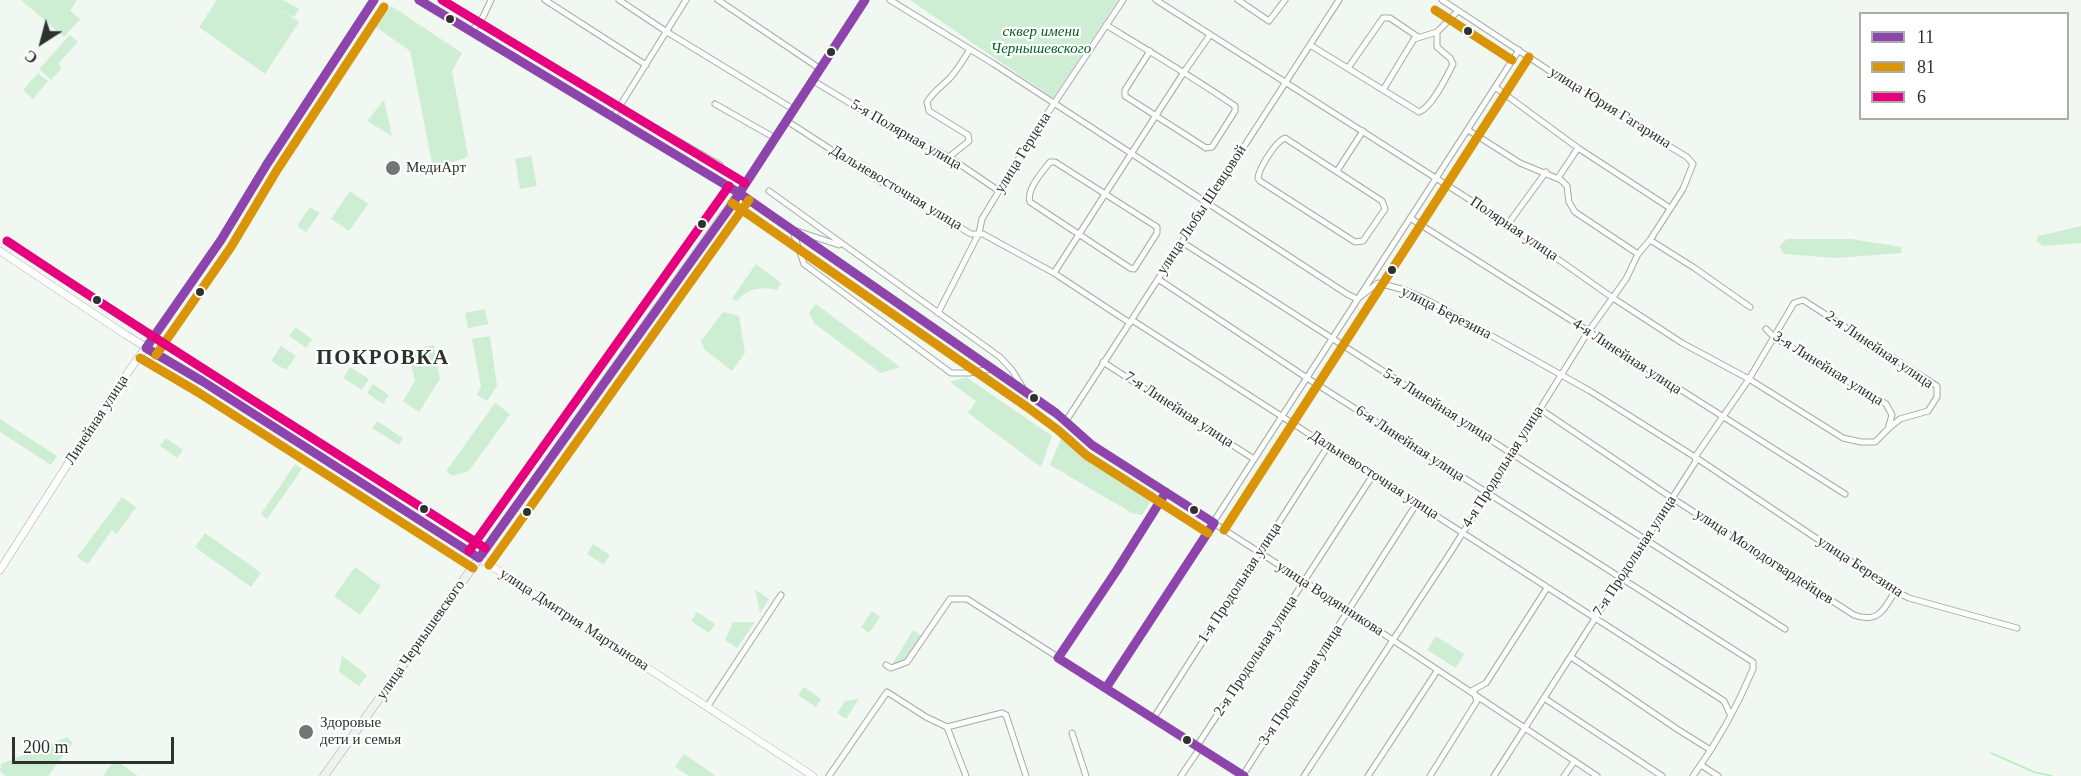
<!DOCTYPE html>
<meta charset="utf-8">
<style>
body{margin:0}
#map{position:relative;width:2081px;height:776px;overflow:hidden;background:#f0f8f1;font-family:"Times New Roman",serif}
canvas{display:block}
.legend{position:absolute;left:1859px;top:12px;width:210px;height:108px;box-sizing:border-box;background:#fff;border:2px solid #abadab;margin:0;padding:8px 10px;list-style:none;font-size:18px;color:#2c322d}
.legend li{display:flex;align-items:center;gap:12px;height:30px}
.legend b{width:30px;border:2px solid #abadab}
.north{position:absolute;left:12px;top:12px;width:60px;height:60px;-webkit-text-stroke:4px #fff;paint-order:stroke;rotate:216deg;font-size:16px;font-weight:700;line-height:24px;text-align:center;color:#2c322d}
.north::after{content:'';display:block;margin:auto;width:21px;height:27px;background:#2c322d;clip-path:polygon(50% 0,100% 100%,50% 72%,0 100%)}
.scale{position:absolute;left:12px;top:737px;width:162px;height:27px;box-sizing:border-box;border:3px solid #2c322d;border-top:0;padding-left:8px;font-size:18px;line-height:21px;white-space:nowrap;color:#2c322d;-webkit-text-stroke:4px #fff;paint-order:stroke}
</style>
<div id="map">
<canvas width="2081" height="776"></canvas>
<ul class="legend">
<li><b style="height:8px;background:#8e44ad"></b>11</li>
<li><b style="height:8px;background:#d99507"></b>81</li>
<li><b style="height:8px;background:#e5007d"></b>6</li>
</ul>
<div class="north">С</div>
<div class="scale">200 m</div>
</div>
<script>
const ctx = document.querySelector('canvas').getContext('2d');
ctx.lineJoin = 'round';
function fillPath(path, color) { ctx.fillStyle = color; ctx.fill(path, 'evenodd'); }
function stroke(path, color, width, dash) { ctx.strokeStyle = color; ctx.lineWidth = width; ctx.lineCap = dash ? 'butt' : 'round'; ctx.setLineDash(dash || []); ctx.stroke(path); }
function drawText(font, color, halo, rows, align = 'center') {
  ctx.font = font + ' "Times New Roman",serif'; ctx.lineWidth = 4.5; ctx.setLineDash([]); ctx.textBaseline = 'middle'; ctx.strokeStyle = halo; ctx.fillStyle = color; for (const [text, x, y, turn = 0] of rows) {
    ctx.save(); ctx.translate(x, y); ctx.rotate((+turn || 0) * Math.PI / 180); ctx.textAlign = isNaN(turn) ? turn : align; if (halo) ctx.strokeText(text, 0, 0); ctx.fillText(text, 0, 0); ctx.restore();
  }
}
fillPath(new Path2D(`
 M21 0H77L70 11 80 19 64 37Z
 M217 0H283L299 9 294 17 280 9 299 22 265 74 199 27Z
 M910 0H1118L1053 98Z
 M391 6 462 53 452 71 468 155 465 158 433 168 410 51 376 27Z
 M70 35 78 42 59 63 61 69 51 80 39 69Z
 M38 73 48 81 33 99 23 90Z
 M384 100 392 136 367 121Z
 M531 156 537 186 520 189 515 159Z
 M350 191 368 204 349 231 331 219Z
 M310 207 320 213 306 232 297 226Z
 M2081 226V243L2043 246 2036 241 2038 236Z
 M1787 239H1851L1901 247 1902 253 1836 258 1784 254 1779 246Z
 M756 264 781 283 777 290C762 286 747 288 737 301L732 298Z
 M816 304 900 367 881 373 815 324 809 313Z
 M485 309 488 324 468 328 465 313Z
 M723 312 739 316 745 353 732 371 705 350 701 341Z
 M295 327 312 339 306 348 289 336Z
 M490 336 497 386 487 401 477 395 481 387 472 339Z
 M434 345 440 379 419 412 403 401 415 381 408 350Z
 M281 346 296 356 286 370 271 361Z
 M350 367 369 379 362 390 343 378Z
 M966 377 1052 436 1041 467 968 413 976 401 950 382Z
 M373 384 389 395 383 404 367 393Z
 M495 403 510 414 469 471 452 476 446 471Z
 M0 419 57 456 51 465 0 432Z
 M377 421 403 438 399 445 372 428Z
 M1068 432 1092 454 1156 493 1142 515 1132 513 1050 465 1063 434Z
 M166 438 183 450 177 458 160 446Z
 M295 464 302 469 267 519 261 514Z
 M122 497 136 507 117 534 112 530 88 564 77 557Z
 M205 533 261 573 251 587 195 547Z
 M593 544 610 555 604 565 587 554Z
 M355 567 381 586 360 615 334 596Z
 M755 589 769 599 760 613Z
 M872 611 880 617 869 633 861 627Z
 M697 612 715 624 709 633 691 621Z
 M733 622H755L737 648 725 640Z
 M913 630 922 636C914 648 909 663 893 663Z
 M1436 636 1464 654 1456 668 1427 650Z
 M342 656 367 675 359 686 339 672Z
 M804 687 821 699 816 707 798 695Z
 M859 699 846 719 837 713 845 701Z
 M67 737 73 743 48 776H6L0 771 1 764Z
 M684 754 716 776H689L675 767Z
 M115 759V760L138 776H103Z`), '#ceeed3');
stroke(new Path2D(`
 M1991 753 2034 772 2052 776`), '#b2ebbc', 1.5);
const minor = new Path2D(`
 M545 0 646 65
 M619 0 667 32 793 109
 M718 0 819 68
 M890 0 994 64 1347 294 1357 299 1378 283 1405 290 1431 302 1590 391 1695 457 1895 591 1909 598 2017 628
 M1156 0 1508 224 1613 298 1682 343 1749 379 1843 438 1861 442H1875L1888 429 1892 415 1886 404 1774 337 1766 329
 M1238 0 1269 21 1285 0
 M1339 0 1066 421 1092 445 1304 581 1597 776
 M480 23 619 107 720 165
 M1106 25C1149 51 1193 77 1235 106V111L1212 147 1206 148 1125 96V90L1150 51
 M471 32 483 17 491 0
 M1310 45 1419 112C1432 107 1446 78 1453 64L1450 58 1437 47V32L1458 11
 M1348 68 1383 18H1390L1418 37
 M812 80 868 114 949 157 999 191
 M1495 87 1578 148 1670 208
 M1383 90 1414 39 1437 32
 M715 104 775 138
 M613 117 686 0
 M787 121 881 182 897 190 971 234H983L1054 273 1130 323
 M1468 130 1520 163 1561 180 1567 186 1569 202 1575 212 1638 254
 M1285 138 1382 201 1385 209 1363 241 1355 242 1260 181 1258 178C1259 168 1276 141 1285 138Z
 M949 157 969 141 968 135 929 111 927 102C933 92 942 86 950 78 958 69 964 59 970 49
 M1050 162H1055L1157 227V233L1134 269 1130 268 1030 202C1026 190 1042 172 1050 162Z
 M1337 171 1363 131
 M1558 178 1578 148
 M769 191 1000 357 1012 370 1025 391
 M1410 218 1845 494
 M1508 224 1546 172
 M797 231 839 245
 M793 232 804 264 951 373H969L991 369
 M1650 240 1693 267 1750 307
 M1182 242 1785 629
 M1054 273 1184 72 1210 35
 M1158 279 1307 378 1753 662V669C1737 707 1717 743 1693 776
 M938 313 979 233 982 219 1031 138 1123 0
 M1132 320 1724 701 1730 714
 M1103 362 1254 459
 M1540 409 1672 498 1854 615C1878 624 1885 609 1895 591
 M1571 657 1677 729 1709 749
 M1058 658 1117 570 1166 492
 M886 665 891 668 907 662 950 599H967L1244 776
 M1106 688 1519 50
 M1544 698 1662 776
 M707 707 781 595
 M1153 719 1328 446
 M947 727 1002 713 1006 715 1026 776
 M1072 733 1086 776
 M1197 746 1373 475
 M1701 765 1718 776
 M1243 775 1417 503
 M829 776 887 692 926 717 947 727 966 776
 M1181 776 1200 748
 M1304 776 1452 550 1588 332 1626 279 1638 254 1650 240 1683 189 1693 164 1687 157 1603 106 1442 0
 M1368 776 1437 671
 M1430 776 1477 701 1473 690 1486 683 1547 588
 M1494 776 1696 461 1695 457 1749 379 1794 303 1803 300 1937 386V397L1928 411 1900 419 1889 428
 M1564 776 1574 762`);
const tertiary = new Path2D(`
 M865 0 739 193 1066 421
 M0 251 126 335 202 381 479 558 813 776
 M0 570 112 395 221 240 267 164 374 0`);
const secondary = new Path2D(`
 M324 776 739 193 419 0`);
stroke(minor, '#a5aba6', 7);
stroke(tertiary, '#a5aba6', 8);
stroke(secondary, '#a5aba6', 9);
stroke(minor, '#fdfefd', 5);
stroke(tertiary, '#fdfefd', 7);
stroke(secondary, '#eff3f0', 8);
stroke(new Path2D(`
 M419 0 739 193 1056 413 1092 445 1214 523 1106 688
 M146 348 221 240 267 164 374 0
 M146 348 202 381 479 558
 M1166 492 1117 570 1058 658 1244 776
 M479 558 731 206 865 0`), '#8e44ad', 9);
stroke(new Path2D(`
 M1435 10 1512 60
 M732 203 1027 407 1058 430 1086 455 1208 533
 M156 355 231 247 277 170 384 7
 M140 358 196 391 473 568
 M1224 530 1529 57
 M489 565 749 200`), '#d99507', 9);
stroke(new Path2D(`
 M442 0 745 183
 M7 241C164 346 326 446 485 548
 M469 551 729 186`), '#e5007d', 9);
for (const [x, y, r, color] of [
 [450,19,5,"#2c322d"],
 [1468,31,5,"#2c322d"],
 [831,52,5,"#2c322d"],
 [393,168,8,"#717772"],
 [702,224,5,"#2c322d"],
 [1392,270,5,"#2c322d"],
 [200,292,5,"#2c322d"],
 [97,300,5,"#2c322d"],
 [1034,398,5,"#2c322d"],
 [424,509,5,"#2c322d"],
 [1194,510,5,"#2c322d"],
 [527,512,5,"#2c322d"],
 [306,732,8,"#717772"],
 [1187,740,5,"#2c322d"]
]) { const dot = new Path2D(); dot.arc(x, y, r, 0, 2 * Math.PI); ctx.fillStyle = color; ctx.fill(dot); stroke(dot, '#fff', 2); }
drawText('italic 15px', '#005d24', '#fff', [
 ["сквер имени",1041,32],
 ["Чернышевского",1041,49]
]);
drawText('15px', '#2c322d', '#fff', [
 ["улица Юрия Гагарина",1610,108,32],
 ["5-я Полярная улица",906,135,30],
 ["улица Герцена",1023,153,-58],
 ["Дальневосточная улица",896,188,31],
 ["улица Любы Шевцовой",1202,210,-57],
 ["Полярная улица",1514,229,34],
 ["улица Березина",1446,313,27],
 ["2-я Линейная улица",1879,350,34],
 ["4-я Линейная улица",1627,357,33],
 ["3-я Линейная улица",1828,369,32],
 ["5-я Линейная улица",1438,406,32],
 ["7-я Линейная улица",1179,410,33],
 ["Линейная улица",97,420,-57],
 ["6-я Линейная улица",1410,444,33],
 ["4-я Продольная улица",1503,467,-58],
 ["Дальневосточная улица",1374,475,33],
 ["7-я Продольная улица",1635,556,-57],
 ["улица Молодогвардейцев",1764,557,33],
 ["улица Березина",1860,567,33],
 ["1-я Продольная улица",1240,583,-57],
 ["улица Водянникова",1330,599,33],
 ["улица Дмитрия Мартынова",574,620,33],
 ["улица Чернышевского",421,640,-55],
 ["2-я Продольная улица",1256,656,-57],
 ["3-я Продольная улица",1301,685,-57]
]);
drawText('15px', '#2c322d', '#fff', [
 ["МедиАрт",406,168],
 ["Здоровые",320,723],
 ["дети и семья",320,740]
], 'left');
ctx.letterSpacing = '1.5px';
drawText('bold 21px', '#2c322d', '#fff', [
 ["ПОКРОВКА",383,359]
]);
ctx.letterSpacing = '0px';
</script>
